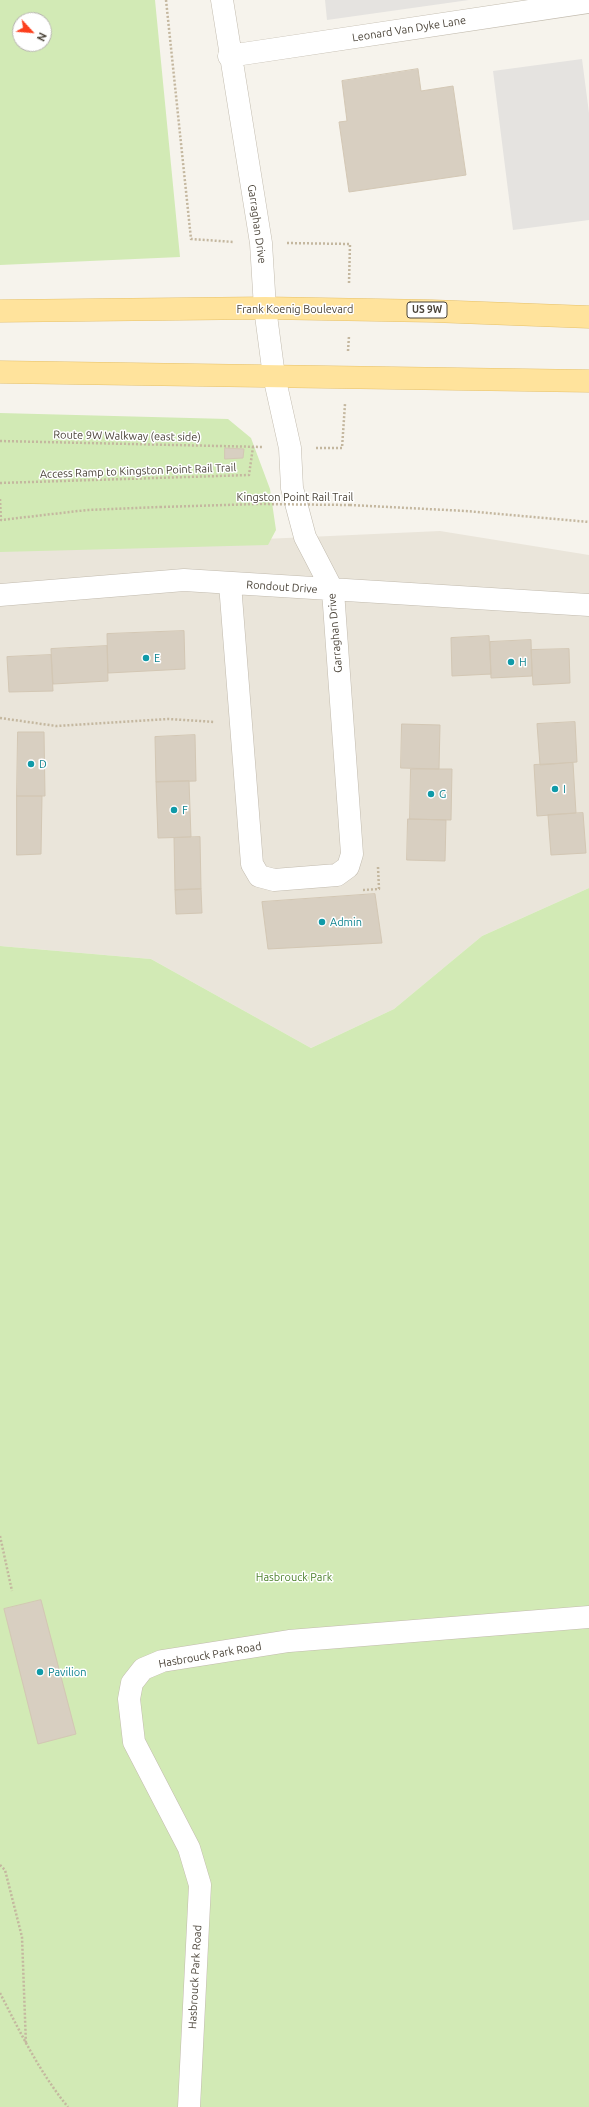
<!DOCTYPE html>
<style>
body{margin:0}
#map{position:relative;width:589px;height:2107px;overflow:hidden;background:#f6f3ec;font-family:Ubuntu,sans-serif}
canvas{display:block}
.north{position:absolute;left:12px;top:12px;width:40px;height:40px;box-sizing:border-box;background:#fff;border:1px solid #b7b4b0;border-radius:50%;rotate:116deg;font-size:11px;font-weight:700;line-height:16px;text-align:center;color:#4b4439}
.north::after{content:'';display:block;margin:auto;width:14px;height:18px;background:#fc3f1d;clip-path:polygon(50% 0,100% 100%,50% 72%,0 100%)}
</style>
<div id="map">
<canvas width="589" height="2107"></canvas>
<div class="north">N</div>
</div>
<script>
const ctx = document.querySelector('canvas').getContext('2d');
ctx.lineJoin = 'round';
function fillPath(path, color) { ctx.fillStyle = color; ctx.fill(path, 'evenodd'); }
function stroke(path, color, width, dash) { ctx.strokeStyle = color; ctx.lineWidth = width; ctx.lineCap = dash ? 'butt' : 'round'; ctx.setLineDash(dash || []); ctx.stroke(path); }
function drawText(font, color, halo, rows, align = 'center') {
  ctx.font = font + ' Ubuntu,sans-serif'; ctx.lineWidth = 3; ctx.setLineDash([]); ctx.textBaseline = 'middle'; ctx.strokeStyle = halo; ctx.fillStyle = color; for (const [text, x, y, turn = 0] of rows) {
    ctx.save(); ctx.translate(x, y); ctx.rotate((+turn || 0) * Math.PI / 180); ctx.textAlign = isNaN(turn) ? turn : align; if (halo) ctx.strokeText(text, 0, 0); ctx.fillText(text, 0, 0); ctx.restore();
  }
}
fillPath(new Path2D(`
 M440 531 589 555V888L482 936 394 1009 311 1048 151 959 0 946V551Z`), '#eae5da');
fillPath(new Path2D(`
 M0 0H155L180 257 0 265ZM20 20H44V44H20Z
 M0 413 228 419 251 438 270 489 276 530 268 545 0 552Z
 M589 888V2107H0V946L151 959 311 1048 394 1009 482 936Z`), '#d2eab5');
fillPath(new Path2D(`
 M325 0H469L327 20Z
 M582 59 589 113V220L513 230 493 71Z`), '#e5e3e0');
const building = new Path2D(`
 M418 69 421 91 453 86 466 175 349 192 339 122 347 121 342 81Z
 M225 448 244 449 243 458 225 459Z
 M184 631 185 669 108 673 107 634Z
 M489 636 491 674 452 676 451 638Z
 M531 640 532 676 491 678 490 642Z
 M107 646 108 681 53 684 51 649Z
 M569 649 570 683 533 685 531 650Z
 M51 655 53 691 9 692 7 657Z
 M575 722 577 762 540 765 537 724Z
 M402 724 440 725 439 769 401 768Z
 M18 732H44L45 796H17Z
 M195 735 196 781 156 782 155 737Z
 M573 763 576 813 537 816 534 765Z
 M411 769H452L451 820 410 819Z
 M189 781 191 837 158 838 156 782Z
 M17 796H42L41 854 17 855Z
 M583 813 586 853 551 855 548 815Z
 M408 819 446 820 445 861 407 860Z
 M200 837 201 889 175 890 174 838Z
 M201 889 202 913 176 914 175 890Z
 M375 894 382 943 268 949 262 902Z
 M41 1600 76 1734 38 1744 4 1609Z`);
fillPath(building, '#d8cfc1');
stroke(building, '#d3c7b4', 1);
const minor = new Path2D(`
 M222 0 261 243 265 308 274 376 290 448 292 488 305 537 333 591 352 854 348 867 337 875 274 880 259 876 252 864 230 584
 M229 56 589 2
 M0 595 184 580 589 605
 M189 2107 200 1885 189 1848 134 1742 129 1699 132 1683 143 1669 162 1661 289 1641 589 1617`);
const major = new Path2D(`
 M0 311 265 308 432 311 589 317
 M0 372 589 381`);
stroke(minor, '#c2bbae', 23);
stroke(major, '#e6c16a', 23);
stroke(new Path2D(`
 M166 0 191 239 234 242
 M287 243 350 244 349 283
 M348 351 349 336
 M0 441 263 447
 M316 448H342L345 404
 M0 483 249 475 253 447
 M0 499 1 520 87 510 160 507
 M350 505 466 511 589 522
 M0 718 56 726 168 719 215 722
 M363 890 379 889 378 867
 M0 1536 12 1591
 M0 1865 5 1870 22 1937 26 2045
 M0 1993C20 2032 40 2073 68 2107`), '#c4b79f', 2.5, [2, 2]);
stroke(minor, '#fff', 22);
stroke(major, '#ffe39c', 22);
stroke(new Path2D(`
 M160 507 258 504 350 505`), '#c4b79f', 2.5, [2, 2]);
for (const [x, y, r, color] of [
 [146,658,4,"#0f9aa8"],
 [511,662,4,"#0f9aa8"],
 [31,764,4,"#0f9aa8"],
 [555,789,4,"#0f9aa8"],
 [431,794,4,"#0f9aa8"],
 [174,810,4,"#0f9aa8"],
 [322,922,4,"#0f9aa8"],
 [40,1672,4,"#0f9aa8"]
]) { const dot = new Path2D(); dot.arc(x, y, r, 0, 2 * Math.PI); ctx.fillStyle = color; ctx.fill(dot); stroke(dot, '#fff', 1.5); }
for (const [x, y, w] of [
 [427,310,40]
]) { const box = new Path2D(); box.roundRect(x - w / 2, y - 8, w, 16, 3); ctx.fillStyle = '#fff'; ctx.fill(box); stroke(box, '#4b4439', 1); }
drawText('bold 10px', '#4b4439', null, [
 ["US 9W",427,310]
]);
drawText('11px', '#4b4439', '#fff', [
 ["Leonard Van Dyke Lane",409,29,-9],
 ["Garraghan Drive",257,224,82],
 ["Frank Koenig Boulevard",295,309],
 ["Route 9W Walkway (east side)",127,436,1],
 ["Access Ramp to Kingston Point Rail Trail",138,471,-2],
 ["Kingston Point Rail Trail",295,497],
 ["Rondout Drive",282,587,4],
 ["Garraghan Drive",335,633,-95],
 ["Hasbrouck Park Road",210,1655,-10],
 ["Hasbrouck Park Road",195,1977,-87]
]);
drawText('11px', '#0d838f', '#fff', [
 ["E",154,658],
 ["H",519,662],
 ["D",39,764],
 ["I",563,789],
 ["G",439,794],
 ["F",182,810],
 ["Admin",330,922],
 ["Pavilion",48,1672]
], 'left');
drawText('11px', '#4a7f2a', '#fff', [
 ["Hasbrouck Park",294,1577]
]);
</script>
